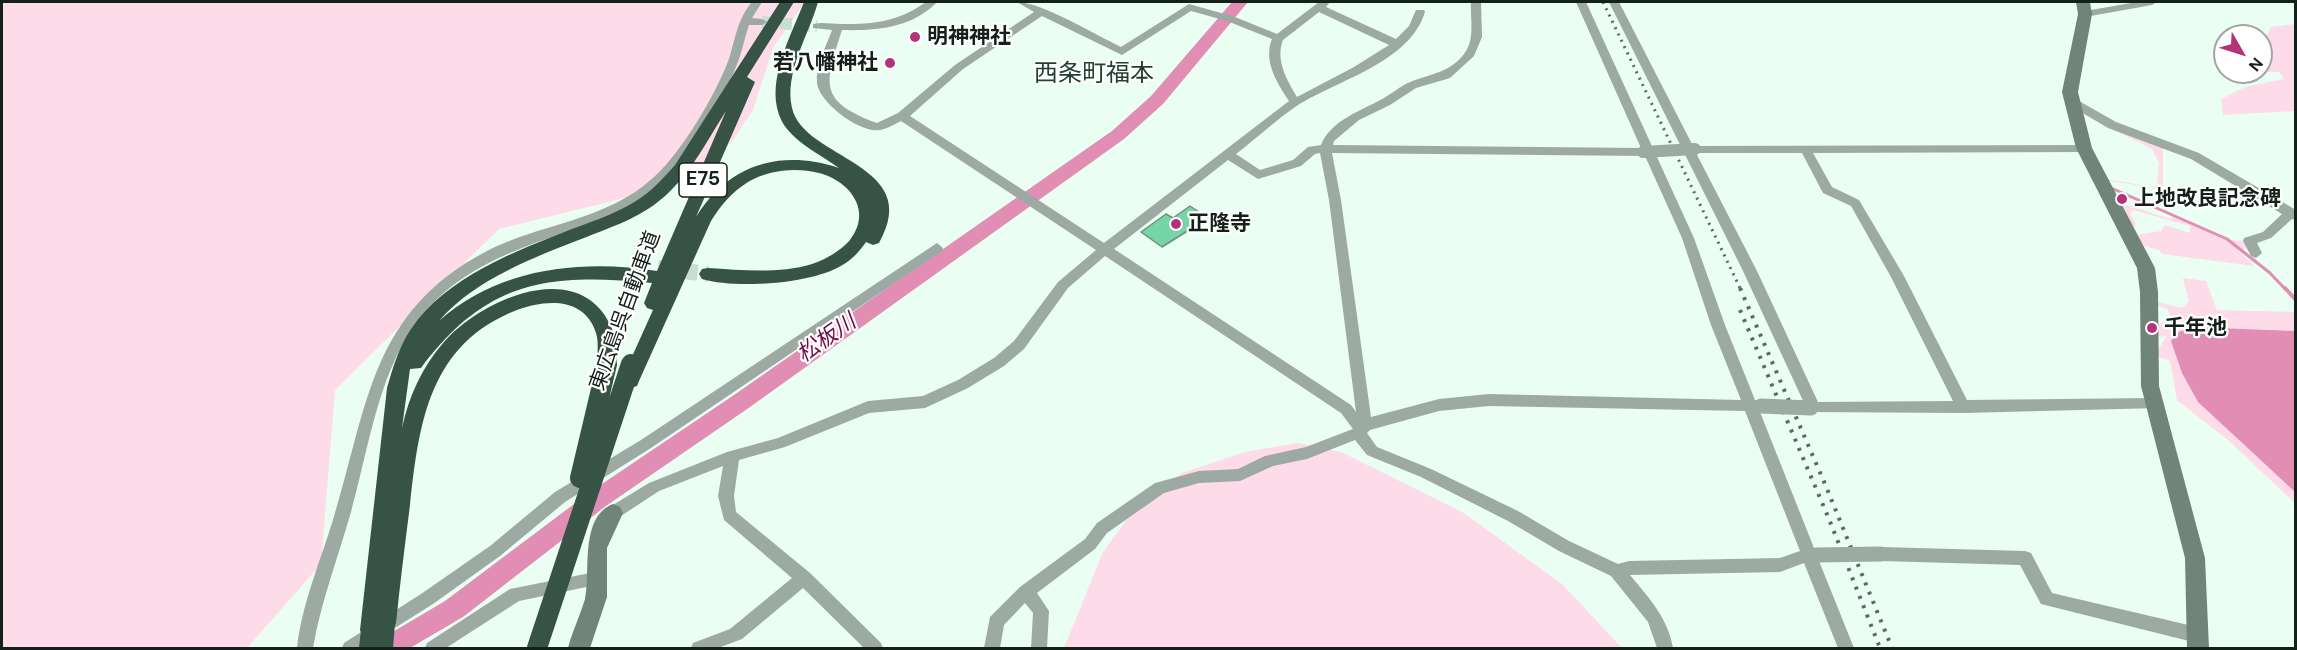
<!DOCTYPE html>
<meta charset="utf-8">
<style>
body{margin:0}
#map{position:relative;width:2297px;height:650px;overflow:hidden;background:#eafef3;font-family:"DM Sans",sans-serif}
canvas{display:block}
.frame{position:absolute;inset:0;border:3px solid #14201a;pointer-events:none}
.north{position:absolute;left:2213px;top:24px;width:60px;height:60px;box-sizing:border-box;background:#fff;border:2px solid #a1a6a3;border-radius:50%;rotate:129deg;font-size:16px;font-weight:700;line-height:24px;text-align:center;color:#14201a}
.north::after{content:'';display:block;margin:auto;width:21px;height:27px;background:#b5327a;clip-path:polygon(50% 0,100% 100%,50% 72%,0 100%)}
</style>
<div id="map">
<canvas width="2297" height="650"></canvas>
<div class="frame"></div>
<div class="north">N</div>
</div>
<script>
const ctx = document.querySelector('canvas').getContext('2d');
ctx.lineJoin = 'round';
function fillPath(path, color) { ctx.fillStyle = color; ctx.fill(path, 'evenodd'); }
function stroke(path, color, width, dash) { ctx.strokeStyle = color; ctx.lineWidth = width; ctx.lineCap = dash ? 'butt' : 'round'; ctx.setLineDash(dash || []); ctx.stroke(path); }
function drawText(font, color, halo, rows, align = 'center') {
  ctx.font = font + ' "DM Sans","Noto Sans JP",sans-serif'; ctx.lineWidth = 4.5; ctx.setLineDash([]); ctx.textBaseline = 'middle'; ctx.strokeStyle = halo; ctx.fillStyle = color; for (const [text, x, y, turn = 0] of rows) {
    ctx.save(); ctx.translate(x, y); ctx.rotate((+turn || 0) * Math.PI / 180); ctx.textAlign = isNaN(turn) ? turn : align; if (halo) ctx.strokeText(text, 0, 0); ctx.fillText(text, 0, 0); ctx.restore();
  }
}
fillPath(new Path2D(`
 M2 2H805L773 48 753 110 733 140 689 182 499 229 335 390 321 564 247 648H2Z
 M2295 24V111L2223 115 2221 99 2245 87 2284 79 2279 72H2265L2261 69V46L2271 27Z
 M2082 112 2163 146V189L2104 180 2091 148ZM2084 115 2152 149 2159 163 2157 185 2153 187 2105 179 2092 148Z
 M2117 202 2171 219 2173 215 2232 240 2243 241 2247 248 2238 250 2254 266 2162 254 2159 250 2144 246 2137 235 2161 231 2165 225 2190 233V226L2133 210 2130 213 2136 224 2133 228Z
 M2183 278 2206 281 2217 310 2295 312V331L2192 327 2198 402 2295 492V503L2229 441 2177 400 2170 361 2158 357 2157 351 2167 336 2155 337V327L2170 317 2168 309 2154 305V301L2182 308 2189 301Z
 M1297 443 1341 452 1462 512 1562 584 1622 648H1064L1103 552 1133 511 1182 473 1245 452Z`), '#fddbe9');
fillPath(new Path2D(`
 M2192 327 2295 331V492L2198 402 2182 373 2171 341 2179 332Z`), '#e28db4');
stroke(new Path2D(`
 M2111 188 2227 239 2270 273 2286 290`), '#e28db4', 3);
stroke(new Path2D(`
 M2285 288 2296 300`), '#e28db4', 4);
fillPath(new Path2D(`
 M1232 2H1248L1163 104 1124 139 750 407 606 506 463 617 410 648H375L379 640 445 601 590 492 734 395 1112 131 1151 96Z`), '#e28db4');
const building = new Path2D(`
 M1190 206 1208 218 1162 247 1141 232 1166 214 1173 218Z`);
fillPath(building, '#75d5a7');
stroke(building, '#718f7f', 1.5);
stroke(new Path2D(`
 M762 22 817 26`), '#caddd2', 12, [12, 6]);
stroke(new Path2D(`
 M658 268 708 274`), '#caddd2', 16, [16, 8]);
fillPath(new Path2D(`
 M752 2H762L752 18 762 19 767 22 762 25H749C745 36 743 48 739 59 724 101 682 172 646 197 628 210 606 219 585 226 531 244 478 260 436 300 380 354 371 441 351 512 338 558 321 601 313 648H297C302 602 322 558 335 513 368 403 372 312 485 252 540 223 607 221 654 177 682 152 716 94 729 59 736 37 737 20 752 2Z
 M926 2H937C912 28 876 31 842 30 825 83 817 101 877 123L898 113 955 65 1034 12 1017 2C1041 2 1096 35 1121 47L1189 4 1235 17 1277 34 1319 2H1330L1326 7 1396 39 1409 26 1416 10H1424L1425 12C1410 62 1338 80 1298 105 1277 119 1257 138 1236 154L1260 170 1293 160 1308 147 1321 145C1331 120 1361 111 1382 99 1392 94 1400 86 1410 82 1430 74 1453 72 1466 51 1475 37 1470 18 1471 2H1481L1482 37 1474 56 1450 78 1416 88 1390 105 1359 120 1334 141 1333 145 1641 148 1576 2H1586L1694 238 1725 325 1755 400 1766 402 1768 406 1766 410 1760 412 1814 548 1822 550 1824 555 1819 561 1854 648H1838L1804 563 1780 572 1630 575C1649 598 1668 618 1673 648H1657L1648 622 1611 576 1559 551 1508 521 1421 477 1367 455 1355 440 1307 459 1273 466 1240 481 1199 483 1164 493 1107 533 1095 549 1037 593 1049 611 1047 648H1031L1033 613 1025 603 1004 625 1000 648H984L990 617 1020 587 1085 539 1097 523 1155 483 1199 471 1238 469 1265 456 1306 447 1353 429 1341 413 1105 256 1068 288 1024 349 1004 366 968 388 925 408 869 413 785 447 739 460 734 496 736 512 810 573 881 643 883 648H864L803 588 742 639 718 648H691L693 643 730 629 792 578 724 520 718 496 723 466 659 491 618 518 613 520 608 518 605 513 608 508 649 483 727 452 778 438 868 401 923 396 958 380 994 358 1014 341 1058 282 1096 250 901 121C895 124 887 129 880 130 861 134 819 103 817 83 815 66 826 47 832 30L813 28V24C822 22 832 24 841 24 876 24 897 22 926 2ZM1191 11 1227 21 1272 39C1263 61 1277 83 1289 101L1104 243 910 116 963 69 1042 16 1122 55ZM1319 12 1389 45 1354 67 1297 97C1287 80 1275 60 1283 40ZM1320 153 1329 200 1356 412 1351 405 1114 249 1228 160 1258 179 1301 166 1315 154ZM1332 153 1645 156 1682 238 1711 325 1741 400 1489 394 1439 399 1371 417 1341 200ZM1489 406 1745 411 1800 551 1780 558 1629 561 1618 564 1569 541 1518 511 1431 469 1377 447 1367 433 1370 430 1439 411Z
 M1609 2H1619L1693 146 2088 145 2090 148 2088 151 2084 152 1813 153 1832 187 1859 200 1904 276 1967 400 2154 398 2159 400 2161 404 2159 408 1963 413 1806 412 1804 408 1805 405 1743 271ZM1696 153H1802L1823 193 1851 206 1891 277 1953 401 1818 402 1757 271Z
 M2137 2H2157L2152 5 2085 17 2080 14 2085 11Z
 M2072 97 2116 122 2199 153 2296 210V220L2292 219 2271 238 2257 243 2262 253 2256 258 2251 256 2243 241 2244 238 2263 232 2282 214 2191 159 2108 128 2068 104 2066 101Z
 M937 243 943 248 942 251 651 448 565 502 500 556 433 604 363 648H342L344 643 421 594 490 546 555 492 641 440Z
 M1881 547 2025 551 2031 553 2052 593 2197 627 2203 630 2205 635 2203 640 2197 643 2041 604 2020 565 1881 561 1875 559 1873 554 1875 549Z
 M595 572 601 574 603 579 601 584 519 601 446 648H425L427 643 510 589Z`), '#9daaa3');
fillPath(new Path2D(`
 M2076 2H2090L2092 14 2078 92 2092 148 2155 268 2158 292 2159 386 2205 558 2209 648H2187L2185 558 2141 386 2140 292 2137 268 2076 148 2062 92 2078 14Z
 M613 504 620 507 623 513 607 548V597L590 648H568C572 632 580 616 585 599 591 573 579 517 613 504Z`), '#70847a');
fillPath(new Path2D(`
 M780 2H794L747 77 755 82 696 217C729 164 781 149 839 168 822 156 800 145 787 129 759 92 790 39 804 2H818C809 35 784 72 792 108 804 160 925 163 879 243L873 245 866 242C859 252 851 261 839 267 808 284 736 289 702 279L699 274 702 269 708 268C742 270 779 274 812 264 827 259 840 251 850 240 873 211 850 181 819 173 796 167 768 170 748 182 732 192 721 205 711 221L639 381 637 386 630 388 623 386 621 381 653 310 647 308 644 303 652 283C548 273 487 280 421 368L410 369 402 428C409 396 422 367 444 342 482 298 582 255 612 329 617 339 619 359 614 369L607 371 600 369C595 358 600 345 596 333 585 297 546 299 517 310 429 344 419 423 410 505 405 544 400 584 396 623L393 630 381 631 379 637 371 640 363 637 360 630 387 388C393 367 399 347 411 329 446 277 516 251 572 229 596 220 621 212 642 197 655 188 665 176 675 165ZM726 111 657 271C581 259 498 268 439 321 475 279 535 257 584 238 609 228 633 220 654 205 687 181 705 144 726 111Z`), '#375345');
stroke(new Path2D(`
 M1603 2 1741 290`), '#5c6a63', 3, [2, 5]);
stroke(new Path2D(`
 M1740 288 1825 484 1892 648
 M1740 310 1829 519 1880 648`), '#5c6a63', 4, [3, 7]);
stroke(new Path2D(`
 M1643 152 1695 149`), '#9daaa3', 12);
stroke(new Path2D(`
 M1761 406 1811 408
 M1816 555 1881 554`), '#9daaa3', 15);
stroke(new Path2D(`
 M580 478 607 364
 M369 648 371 630
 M383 648 385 623
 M537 648 631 364`), '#375345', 20);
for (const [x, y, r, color] of [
 [915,37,6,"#b5327a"],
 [890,63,6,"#b5327a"],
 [2122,199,6,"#b5327a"],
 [1176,224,6,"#b5327a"],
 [2152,328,6,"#b5327a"]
]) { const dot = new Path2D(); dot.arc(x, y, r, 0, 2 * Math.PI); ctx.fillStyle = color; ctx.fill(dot); stroke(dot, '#fff', 2); }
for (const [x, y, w] of [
 [703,180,48]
]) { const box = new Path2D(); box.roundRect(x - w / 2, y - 17, w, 34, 4.5); ctx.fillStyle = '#fff'; ctx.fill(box); stroke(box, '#14201a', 1.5); }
drawText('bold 20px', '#14201a', null, [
 ["E75",703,180]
]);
drawText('bold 21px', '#14201a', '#fff', [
 ["明神神社",927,37],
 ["若八幡神社",878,63,"right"],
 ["上地改良記念碑",2134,199],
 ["正隆寺",1188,224],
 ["千年池",2164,328]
], 'left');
drawText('21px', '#14201a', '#fff', [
 ["東広島呉自動車道",626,311,-70]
]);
drawText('italic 22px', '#710a47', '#fff', [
 ["松板川",827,339,-35]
]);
drawText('24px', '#243f32', '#fff', [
 ["西条町福本",1094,75]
]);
</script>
